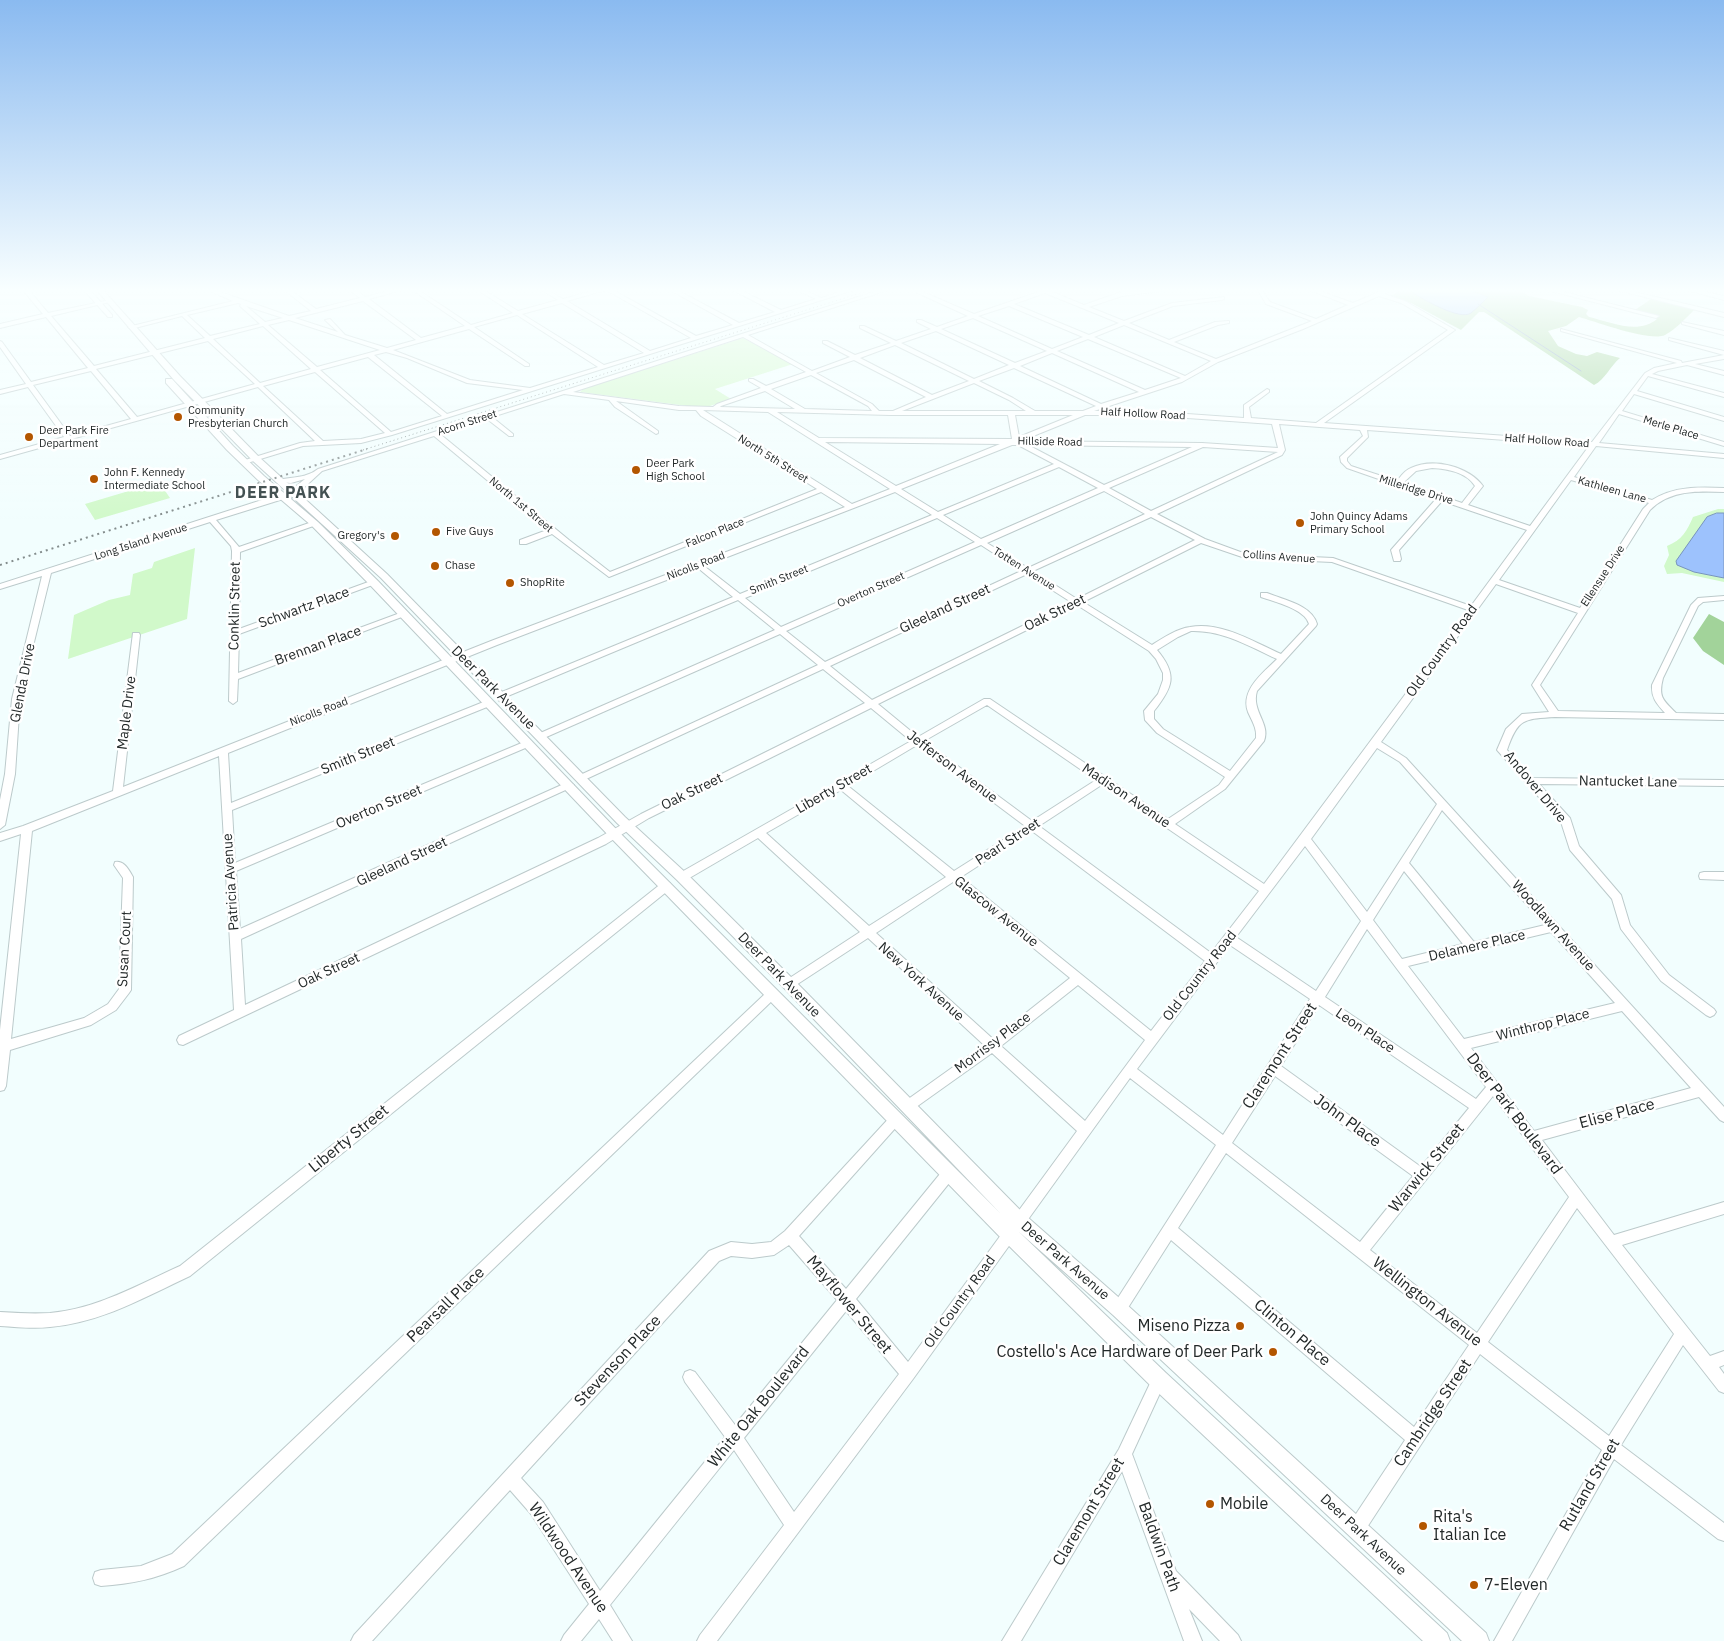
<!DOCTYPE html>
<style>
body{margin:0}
canvas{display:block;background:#f2fefe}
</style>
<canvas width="1724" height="1641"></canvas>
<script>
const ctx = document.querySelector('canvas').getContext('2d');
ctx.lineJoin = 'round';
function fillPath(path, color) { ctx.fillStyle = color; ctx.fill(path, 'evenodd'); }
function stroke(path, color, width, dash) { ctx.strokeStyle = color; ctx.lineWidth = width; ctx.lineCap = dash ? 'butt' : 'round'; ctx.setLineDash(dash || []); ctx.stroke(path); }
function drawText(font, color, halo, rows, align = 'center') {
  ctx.font = font + ' "IBM Plex Sans",sans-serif'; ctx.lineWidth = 5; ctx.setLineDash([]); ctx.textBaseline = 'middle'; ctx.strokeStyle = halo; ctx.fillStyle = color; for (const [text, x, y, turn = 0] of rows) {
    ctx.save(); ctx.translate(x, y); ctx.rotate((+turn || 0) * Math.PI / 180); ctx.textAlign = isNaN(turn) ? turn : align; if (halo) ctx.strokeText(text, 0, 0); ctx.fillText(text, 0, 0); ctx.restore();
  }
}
fillPath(new Path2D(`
 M743 338 793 364 715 389 731 399 707 407 688 406 580 392 583 389Z
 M159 482 170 498 95 520 85 504Z
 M1718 509H1724V582L1682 573 1667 574 1664 566 1669 555 1667 546C1682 540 1687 531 1693 517Z
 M195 548 187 619 68 659 74 615 109 600 130 595 133 574 152 568 154 562Z`), '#d1f9ca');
fillPath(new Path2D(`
 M1403 289H1517L1529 296 1582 307 1588 310 1586 314 1589 317C1611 322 1638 335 1657 319L1635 310 1651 299 1695 309C1686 318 1676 329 1665 335 1650 342 1597 322 1579 317L1566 326 1548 331 1558 346 1576 354 1587 356 1597 352 1620 358C1610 366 1605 380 1594 385L1484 312H1479L1461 330 1411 303 1390 296Z
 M1709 614 1724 622V665L1703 651 1693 638Z`), '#a2d39a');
const water = new Path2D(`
 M1417 289H1466L1488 297C1483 302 1476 309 1471 313 1460 321 1423 299 1413 293Z
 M1717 513H1724V578L1694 572 1677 565 1676 561 1707 517Z`);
fillPath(water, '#9dc2fd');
stroke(water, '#7894bd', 1);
stroke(new Path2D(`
 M1478 304 1581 371`), '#7894bd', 1);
const minor = new Path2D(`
 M22 289H28L48 313 110 300V302L51 316 94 366 205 338 182 316 131 329 128 327 233 301 205 289H212L289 316 311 311 283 289H289L316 309 360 298 348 289H354L365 297 397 289H406L369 299 421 338 465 326 411 289H417L471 325 513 313 476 289H482L518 311 558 300 540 289H546L563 299 600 289H611L696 336 733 325 668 289H675L739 323 775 312 731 289H738L781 310 816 299 795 289H802L821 298 849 289H857L392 435 361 443 303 446 244 464 241 462 242 461 300 443 315 441 258 387 0 459V455L64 437 28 387 0 394V390L26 384 0 347V341L2 342 31 382 88 368 46 317 0 328V324L43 314ZM606 290 691 338 650 351 567 301ZM363 301 416 340 387 348 345 335 330 319 325 320 338 332 295 318ZM238 303 241 304 240 306 260 324 210 336 187 315ZM562 303 644 353 604 365 522 314ZM246 306 283 318 265 322ZM517 315 598 367 530 388 470 380 393 350 469 329 525 366H529V364L474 327ZM289 320 380 350 317 367 268 325ZM263 326 311 369 260 383 213 339ZM208 341 255 384 137 417 96 369ZM386 352 407 358 467 383 523 390 447 414 374 355ZM368 357 442 416 391 432 320 370ZM91 371 131 419 70 436 33 385ZM315 372 385 433 361 439 323 441 263 386Z
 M883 289H891L748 335 812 371 850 357 823 343V341H827L855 355 891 343 860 328V326H864L896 341 931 329 917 322V320H921L937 327 968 316 909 289H916L974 314 1041 291V289H1054L1050 291 1084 305 1121 292 1164 289 1161 291 1122 296 1089 307 1124 321 1172 303 1224 297V299L1222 300 1173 306 1129 323 1169 340 1215 322 1229 321V323L1218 325 1174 342 1216 359 1312 321 1266 304 1259 292H1263L1270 302 1316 319 1348 305 1307 289H1314L1353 303 1386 289H1393L1384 294 1405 301 1455 330 1324 423 1592 442 1645 373 1654 368 1677 363 1561 331V329L1681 361 1682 363 1724 355V359L1695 364 1724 371V375L1687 365 1658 371 1652 374 1724 393V397L1648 376 1637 391 1724 417V421L1634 394 1622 411 1724 442V446L1619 414 1599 443 1724 454V458L1596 446 1574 477 1652 500C1674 486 1699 487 1724 488V492C1697 491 1670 490 1650 510L1540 685 1558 711 1665 713C1657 704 1651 698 1652 685L1691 605 1698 598 1724 596V600L1703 602 1698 606 1663 678C1658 697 1663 700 1676 713L1724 714V720L1555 717C1524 719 1518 718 1507 750L1532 778 1724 780V786L1539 784 1570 818 1579 846 1621 895 1630 925 1669 975 1714 1009 1716 1012 1714 1015 1710 1017 1706 1015 1661 981 1621 929 1612 899 1570 850 1561 822 1497 750 1506 729 1522 714 1549 712 1532 685 1578 613 1496 584 1381 742 1406 758 1724 1107V1122L1720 1120 1699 1097 1542 1140 1614 1235 1724 1202V1214L1622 1245 1710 1356 1724 1351V1365L1719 1367 1724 1374V1393L1719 1391 1683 1345 1621 1445 1724 1523V1541L1718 1539 1614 1459 1512 1641H1494L1602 1450 1480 1354 1362 1535 1356 1537 1350 1535 1348 1529 1350 1523 1405 1440 1171 1240 1124 1314 1119 1316 1114 1314 1112 1309 1114 1304 1216 1145 1130 1078 913 1379 717 1641H697L700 1635 784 1525 734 1450 610 1605 632 1641H613L599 1619 581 1641H561L564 1635 589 1604 531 1514 510 1490 372 1641H351L354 1635 709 1251 731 1242 752 1244 771 1242 785 1231 891 1116 895 1114 899 1116 901 1120 899 1124 799 1236 846 1289 944 1169 949 1167 954 1169 956 1173 954 1177 856 1299 908 1362 1077 1131 992 1053 912 1110 908 1112 904 1110 902 1106 904 1102 984 1045 868 938 793 987 789 989 785 987 783 984 785 981 860 932 758 838 686 880H678L677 877 678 874 911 741 871 708 649 818 606 844 183 1045 179 1044 177 1040 179 1036 234 1010 219 756 32 831 11 1039 84 1018 108 1004 119 989 123 878 114 865 115 862C124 860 129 870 133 877L131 990 129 993 116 1010 91 1025 10 1050 6 1086 4 1090 0 1091V1030L21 834 0 841V833L23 826 113 791 133 633H139L140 635 123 787 491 641 845 507 821 492 609 577 552 534 526 544H520V540L547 530 434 436 322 471 296 495 216 520 239 547 312 522H315L319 524 240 552 239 629 371 581H374L378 583 239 634 238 673 400 613H403L407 615 238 679 237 701 233 704 229 701 232 551 231 546 210 522 51 573 20 699 15 774 5 825 0 829V800L5 774 12 699 42 576 0 589V584L290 491 305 479 291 483 278 482V480C292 477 307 478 318 469ZM1045 293 1119 323 1089 335 1014 304ZM1379 296 1401 303 1448 330 1316 423 1251 418 1249 407 1269 392V390L1267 389 1244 405V418L1145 411H1094L1182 382 1218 362 1303 329ZM1009 306 1083 337 1052 349 978 316ZM973 318 1047 351 1015 363 941 329ZM1124 325 1211 361 1185 376 1094 337ZM936 331 1009 365 974 379 901 343ZM743 337 806 372 766 386 753 379H749V381L761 388 717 404 713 407 679 406 573 392ZM1088 339 1181 378 1145 390 1057 351ZM895 345 969 381 932 395 860 358ZM1052 353 1139 392 1101 404 1020 366ZM854 360 926 397 893 411H879L872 404 816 373ZM1014 368 1096 406 1083 411H1035L1013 398 979 381ZM811 375 868 406 872 411 805 409 771 389ZM974 383 1009 400 1026 411H902ZM765 391 795 409 720 407 721 406ZM564 394 609 400 615 407 656 434 658 433V431L616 401 679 410H696L701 416 817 489 610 572 569 540 440 434 487 419 509 436H513V434L492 417ZM703 410 768 412 890 489 852 504ZM777 412 890 415H1008L1012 439 819 438ZM1015 415H1073L1019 437ZM1085 415H1145L1272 424 1278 448 1202 443 1021 441ZM1279 424 1360 430 1363 436 1340 457 1341 462 1347 468 1436 499 1391 550 1394 561H1400L1401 559 1399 550 1442 501 1527 530 1471 606 1333 558 1246 554 1205 539 1157 514 1282 455 1285 450ZM1367 430 1589 446 1530 526 1468 505 1483 486C1469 467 1434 457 1411 468 1405 470 1401 476 1397 481L1351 466 1347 461V458L1368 437ZM825 442 1000 444 896 486ZM1012 445H1018L1054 464 938 512 901 489ZM1028 445 1192 447 1104 485ZM1203 447 1278 452 1151 511 1109 488ZM1059 467 1098 488 981 539 943 515ZM1432 468C1448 469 1466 472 1475 486L1462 503 1403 483 1416 471ZM1571 480 1649 503 1643 509 1580 608 1499 580ZM1104 491 1145 514 1028 568 987 543ZM895 492 932 515 740 594 704 566ZM1151 517 1195 540 1077 599 1033 571ZM937 518 975 542 781 627 745 598ZM1201 543 1245 558 1332 562 1468 610 1264 884 1175 824 1225 789 1264 741C1271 724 1251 711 1257 691L1316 626 1317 624C1312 605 1284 600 1267 593H1261V597C1275 602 1305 609 1309 624L1281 654C1254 642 1221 621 1190 627 1176 629 1163 638 1152 645L1083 602ZM981 545 1021 571 825 662 786 631ZM698 568 733 597 497 694 496 696 500 699 503 698 738 600 775 630 538 734 536 736 538 738H544L780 634 818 665 578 776 576 778 578 780H584L823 669 865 703 641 814 598 838 245 1005 241 939 572 787 574 785 569 782 566 783 240 929 236 871 530 746 532 744 527 741 524 742 235 863 232 810 492 705 493 703 492 701H486L231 803 228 753 497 645ZM1027 574 1071 602 872 700 830 666ZM1077 605 1149 651 1156 659 1163 673V680L1158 694 1144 711 1145 720 1157 733 1225 777 1219 785 1168 819 990 699H984L918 737 878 704ZM1191 631C1222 630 1249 646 1277 659 1263 673 1240 690 1248 712 1252 721 1257 728 1256 738L1230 771 1163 729 1154 719V711C1173 687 1178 675 1157 650L1178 637ZM987 705 1096 780 1032 821 924 741ZM917 745 1025 826 954 871 848 786ZM1377 748 1400 762 1437 804 1367 912 1311 839ZM1103 784 1162 825 1163 828H1167L1259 891 1211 953 1039 826ZM841 790 946 877 869 926 766 833ZM1442 810 1545 925 1474 942 1409 863ZM1032 831 1205 961 1151 1031 961 877ZM1305 846 1361 921 1316 991 1236 937ZM1404 871 1463 944 1402 959 1373 920ZM953 882 1070 978 993 1039 876 933ZM1367 929 1486 1087 1476 1099 1325 997ZM1551 932 1615 1003 1464 1039 1408 966ZM1230 945 1310 999 1223 1135 1137 1069ZM1078 985 1145 1040 1085 1121 1001 1046ZM1319 1005 1469 1108 1421 1167 1281 1066ZM1622 1011 1691 1088 1534 1131 1471 1048ZM1275 1076 1413 1176 1360 1242 1232 1143ZM1493 1096 1569 1197 1477 1333 1370 1250ZM1226 1153 1469 1345 1414 1427 1178 1228ZM1577 1208 1674 1334 1609 1436 1488 1342ZM789 1245 837 1300 735 1425 695 1372 690 1370 685 1372 683 1377 685 1382 725 1437 600 1591 543 1502 521 1478 719 1261 731 1256 752 1258 774 1255ZM846 1311 899 1374 794 1512 744 1438Z
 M1543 289H1552L1659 316 1656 318Z
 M1613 289H1622L1724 313V317Z
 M1683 289H1692L1724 296V300Z
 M1682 322 1724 331V335L1682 324Z
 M1669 338 1724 351V355L1669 340Z
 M1704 872H1724V880L1700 879 1699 876 1700 873Z
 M666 882 670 883 671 886 670 889 190 1276C145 1297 100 1323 50 1327 33 1329 17 1327 0 1326V1312C17 1313 33 1314 50 1313 96 1309 138 1285 180 1266L662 883Z
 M771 990 775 992 777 995 775 998 184 1566C156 1579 131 1584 101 1586L95 1584 93 1578 95 1572 101 1570 141 1566 172 1554 767 992Z
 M1159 1373 1164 1375 1166 1380 1132 1454 1176 1571 1238 1635 1241 1641H1220L1189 1609 1202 1641H1184L1122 1471 1021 1641H1002L1119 1449 1154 1375Z`);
const major = new Path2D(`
 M83 289H89L112 315V317H108Z
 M96 289H102L180 376 259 457 387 574 625 817 687 874 794 980 1025 1215 1125 1303 1486 1633 1489 1641H1462L1113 1315 1018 1231 1166 1373 1447 1633 1450 1641H1423L1152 1387 1003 1240 610 837 370 585 312 526 258 480 227 450 166 383V379H172L233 446 264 476 318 522 378 581 618 831 1001 1214 784 988 677 880 617 823 381 578 253 461 174 380Z`);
stroke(minor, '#bccacb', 2);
stroke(major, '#bccacb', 2);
fillPath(minor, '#fff');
fillPath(major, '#fff');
stroke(new Path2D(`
 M363 450 873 289`), '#848d8d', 1, [1, 3]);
stroke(new Path2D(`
 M0 565 367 449`), '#848d8d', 2, [2, 4]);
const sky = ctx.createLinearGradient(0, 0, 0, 519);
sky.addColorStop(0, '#8abaf0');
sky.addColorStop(0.56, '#f9ffff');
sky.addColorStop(1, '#f9ffff00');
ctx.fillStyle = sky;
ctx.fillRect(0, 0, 1724, 519);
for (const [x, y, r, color] of [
 [178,417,5,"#b35600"],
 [29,437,5,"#b35600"],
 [636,470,5,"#b35600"],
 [94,479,5,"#b35600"],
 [1300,523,5,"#b35600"],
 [436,532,5,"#b35600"],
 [395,536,5,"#b35600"],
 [435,566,5,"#b35600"],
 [510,583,5,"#b35600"],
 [1240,1326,5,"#b35600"],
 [1273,1352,5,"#b35600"],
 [1210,1504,5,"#b35600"],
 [1423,1526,5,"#b35600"],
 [1474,1585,5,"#b35600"]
]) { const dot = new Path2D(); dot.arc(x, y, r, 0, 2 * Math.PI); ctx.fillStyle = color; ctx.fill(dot); stroke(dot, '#fff', 2); }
drawText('11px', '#232929', '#fff', [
 ["Community",188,411],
 ["Presbyterian Church",188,424],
 ["Deer Park Fire",39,431],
 ["Department",39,444],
 ["Deer Park",646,464],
 ["High School",646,477],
 ["John F. Kennedy",104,473],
 ["Intermediate School",104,486],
 ["John Quincy Adams",1310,517],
 ["Primary School",1310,530],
 ["Five Guys",446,532],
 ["Gregory's",385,536,"right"],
 ["Chase",445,566],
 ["ShopRite",520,583]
], 'left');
drawText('11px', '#232929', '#fff', [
 ["Half Hollow Road",1143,414,3],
 ["Acorn Street",467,423,-18],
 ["Merle Place",1671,428,17],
 ["Half Hollow Road",1547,441,4],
 ["Hillside Road",1050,442,1],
 ["North 5th Street",773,459,32],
 ["Milleridge Drive",1416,490,17],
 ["Kathleen Lane",1612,490,16],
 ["North 1st Street",521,505,40],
 ["Falcon Place",715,533,-22],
 ["Long Island Avenue",141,542,-18],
 ["Collins Avenue",1279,557,4],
 ["Nicolls Road",696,566,-21],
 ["Totten Avenue",1024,569,32],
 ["Ellensue Drive",1603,576,-57],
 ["Smith Street",779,580,-22],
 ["Overton Street",871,590,-24],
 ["Nicolls Road",319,712,-21]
]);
drawText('14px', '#232929', '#fff', [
 ["Conklin Street",235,606,-89],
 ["Schwartz Place",304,608,-20],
 ["Gleeland Street",945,609,-25],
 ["Oak Street",1055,613,-26],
 ["Brennan Place",318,646,-20],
 ["Old Country Road",1442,651,-54],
 ["Glenda Drive",23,683,-79],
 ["Deer Park Avenue",493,688,45],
 ["Maple Drive",127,713,-83],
 ["Smith Street",358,756,-22],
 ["Jefferson Avenue",952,767,37],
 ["Nantucket Lane",1628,782,1],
 ["Andover Drive",1535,787,50],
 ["Liberty Street",834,789,-30],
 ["Oak Street",692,792,-26],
 ["Madison Avenue",1126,796,34],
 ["Overton Street",379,807,-23],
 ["Pearl Street",1008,842,-33],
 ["Gleeland Street",402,862,-25],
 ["Patricia Avenue",231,882,-94],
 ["Glascow Avenue",996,912,39],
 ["Woodlawn Avenue",1553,926,48],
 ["Delamere Place",1477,946,-13],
 ["Susan Court",125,949,-87],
 ["Oak Street",329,971,-25],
 ["Deer Park Avenue",779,975,46],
 ["Old Country Road",1200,976,-52],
 ["New York Avenue",921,982,42],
 ["Winthrop Place",1543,1025,-14],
 ["Leon Place",1365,1031,34],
 ["Morrissy Place",993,1043,-37],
 ["Deer Park Avenue",1065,1261,41],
 ["Old Country Road",960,1302,-54],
 ["Deer Park Avenue",1363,1535,43]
]);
ctx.letterSpacing = '1px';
drawText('bold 16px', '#445152', '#fff', [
 ["DEER PARK",283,493]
]);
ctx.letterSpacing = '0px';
drawText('16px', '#232929', '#fff', [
 ["Claremont Street",1280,1056,-57],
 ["Deer Park Boulevard",1514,1114,53],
 ["Elise Place",1617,1114,-15],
 ["John Place",1347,1121,36],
 ["Liberty Street",349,1139,-39],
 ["Warwick Street",1427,1168,-51],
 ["Wellington Avenue",1427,1302,38],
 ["Pearsall Place",446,1305,-44],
 ["Mayflower Street",849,1305,50],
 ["Clinton Place",1292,1333,40],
 ["Stevenson Place",618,1361,-47],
 ["White Oak Boulevard",759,1407,-51],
 ["Cambridge Street",1433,1413,-56],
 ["Rutland Street",1590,1485,-60],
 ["Claremont Street",1089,1512,-59],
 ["Baldwin Path",1159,1547,70],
 ["Wildwood Avenue",568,1558,56]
]);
drawText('16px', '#232929', '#fff', [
 ["Miseno Pizza",1230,1326,"right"],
 ["Costello's Ace Hardware of Deer Park",1263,1352,"right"],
 ["Mobile",1220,1504],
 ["Rita's",1433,1517],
 ["Italian Ice",1433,1535],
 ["7-Eleven",1484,1585]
], 'left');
</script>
